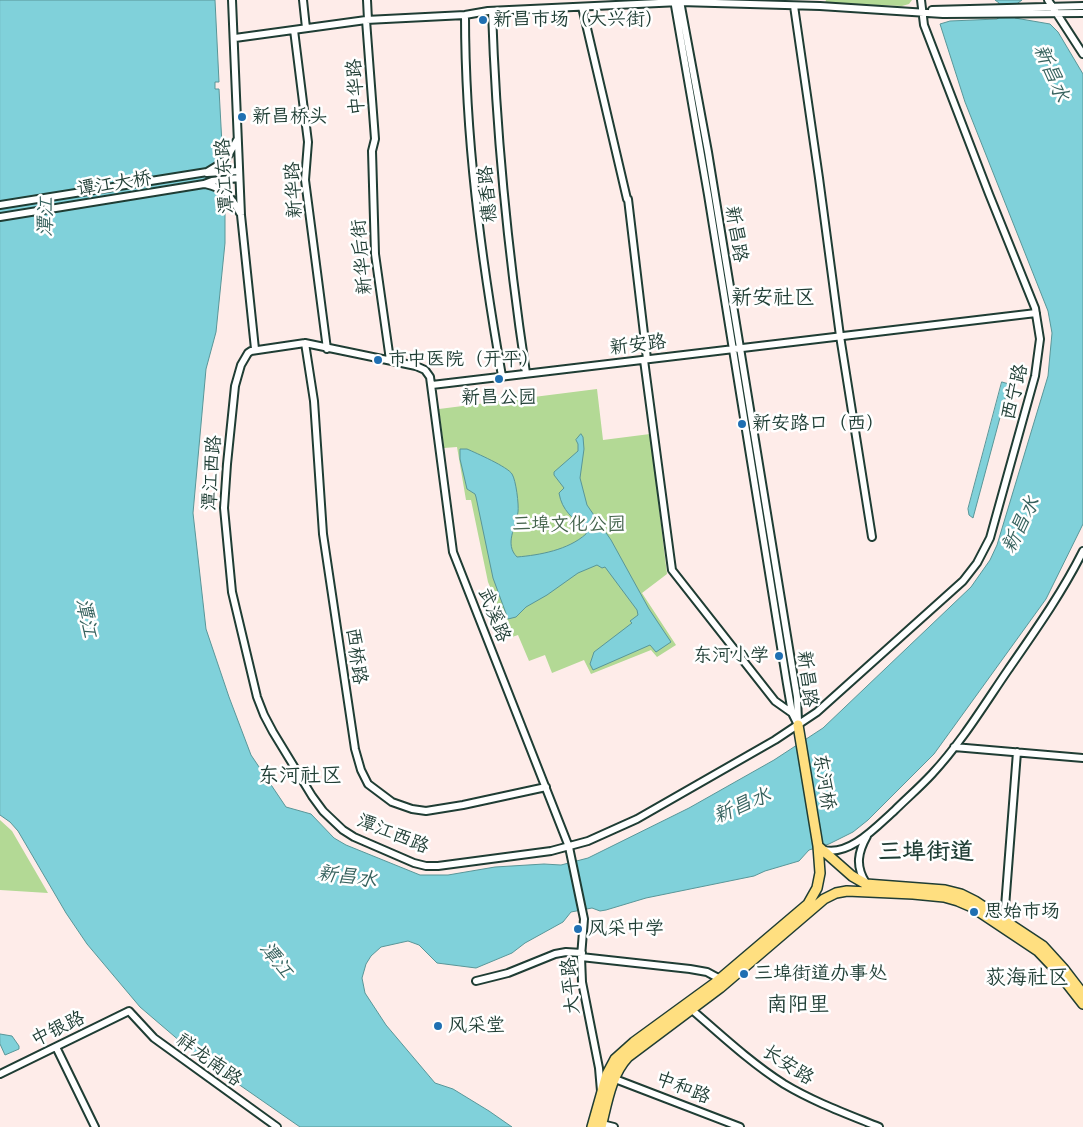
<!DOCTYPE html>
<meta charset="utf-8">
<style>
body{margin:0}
canvas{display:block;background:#feece9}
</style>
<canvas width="1083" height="1127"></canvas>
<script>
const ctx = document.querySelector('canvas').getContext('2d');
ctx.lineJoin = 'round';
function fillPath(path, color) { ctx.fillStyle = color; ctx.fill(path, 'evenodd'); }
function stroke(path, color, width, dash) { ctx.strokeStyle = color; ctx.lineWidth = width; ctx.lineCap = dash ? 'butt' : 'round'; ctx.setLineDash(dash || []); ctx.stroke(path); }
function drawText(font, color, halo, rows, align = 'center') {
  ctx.font = font + ' "Comic Neue","LXGW WenKai TC",sans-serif'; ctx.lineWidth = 5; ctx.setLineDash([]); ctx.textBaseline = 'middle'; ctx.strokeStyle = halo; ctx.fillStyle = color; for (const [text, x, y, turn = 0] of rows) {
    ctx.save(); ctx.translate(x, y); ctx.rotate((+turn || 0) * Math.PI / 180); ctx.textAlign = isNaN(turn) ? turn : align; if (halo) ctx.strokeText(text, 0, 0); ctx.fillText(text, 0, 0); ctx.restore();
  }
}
fillPath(new Path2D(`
 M826 0H912L909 4 902 6 825 3Z
 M597 389 603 440 650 434 667 574 642 593 676 645 657 657 651 650 591 674 584 660 552 673 545 655 529 661 518 635 509 638 504 626 506 624 488 582 471 500H466L457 447 444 448 439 409Z
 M0 820 12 831 48 893 0 890Z`), '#b3d995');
const water = new Path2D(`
 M0 0H215L219 82H215V89H219L225 200V243L216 332 206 369 193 513 206 629 229 697 251 755 286 807 311 814 334 838 346 845 420 875H448L495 867 544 864 561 865 588 858 689 808 774 760 823 728 971 587 990 560 997 545 1048 376 1052 333 1048 311 965 102 940 24 950 21 997 19 1001 16 999 3 995 0H1022L1014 6 1013 13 1015 18 1050 24 1058 32 1083 74V524L1046 599 934 754 868 820 853 832 829 844 809 850 799 861 765 871 754 876 646 898 606 910 600 911 592 908 571 912 563 922 525 943 512 953 476 968 437 963 419 945 408 941 381 947 371 956 366 964 362 978 365 993 386 1025 435 1083 453 1089 489 1111 512 1127H300L195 1054 140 1007 87 944 66 913 18 831 10 822 0 815Z
 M1002 382 1009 384 973 518 969 515 968 509Z
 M581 434 583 437 584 449 580 478 587 505 611 540 649 609 671 642 656 652 650 645 593 670 590 664 594 652 632 623 630 621 638 615 637 610 605 567 602 568 597 565 578 573 547 595 526 607 516 617 508 619 493 578 476 497 475 494 467 489 460 459V449H467C476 453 508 467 512 474 516 480 519 505 518 512 516 527 504 544 517 557 540 555 568 550 586 534V530C573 518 562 511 559 493L564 488 554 475V472L578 451V444L576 440Z
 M0 1034 12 1036 19 1046V1049L5 1055 0 1044Z`);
fillPath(water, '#80d1da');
stroke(water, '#599698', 1);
const minor = new Path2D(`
 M232 0 241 215 255 349
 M303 0 306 28
 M367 0 368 20
 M674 0 708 195 787 684 792 713 798 725
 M1048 0 1083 54
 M680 1 708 152 797 697 798 721
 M794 6 819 178 840 336 872 537
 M582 7 627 199
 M932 10 1083 6
 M492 11C496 133 508 253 526 373
 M465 15C465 137 481 257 502 376
 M366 20 375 139 372 151 375 254 390 360
 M294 30 308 142 305 180 327 349
 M235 38 366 20 465 15 488 11 680 2 820 6 943 14 1083 13
 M207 173 238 171
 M205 184C226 189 230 195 240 213
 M628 199 647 359
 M0 205 207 172 225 161 237 140
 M0 217 204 184 212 181 239 178
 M305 343 314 401 323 534 355 749 361 770 368 784 392 802 412 809 426 811 463 805 546 787
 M644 360 672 570 775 701 792 713
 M432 385 1036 313
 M954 747 1083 758
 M824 850C850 856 876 827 894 811 906 799 920 787 932 774 961 743 984 705 1008 670 1035 631 1062 593 1083 551
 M866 883C855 866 858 852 867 836
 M1004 920 1017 752
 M581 957 690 969 707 972 720 979
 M476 981 508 973 555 954 566 952 582 953
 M691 1009C721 1035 751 1063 784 1084 814 1102 847 1114 879 1127
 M56 1047 95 1127
 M0 1074 129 1011 154 1038 277 1127
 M615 1079 740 1127
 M601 1091 599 1068 582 982 581 957 584 919 569 847 453 552 430 377 425 370 416 366 305 343 251 351 248 353 241 365 235 386 227 464 224 508 232 592 257 697 264 715 273 732 312 796 323 811 343 830 354 837 414 863 426 866H438L551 851 588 841 637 819 775 740 817 712 963 581 977 563 990 538 1035 376 1040 339 1035 308 989 194 924 25 921 0
 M598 1123 614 1127`);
const major = new Path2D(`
 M818 846 852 876 866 884 945 890 961 894 975 901 1043 946 1063 968 1083 994
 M592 1127 607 1074 615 1059 634 1042 715 983 808 904 817 888 820 873 818 846 798 725
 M601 1127C607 1103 611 1075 628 1057L720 988 824 899 836 893 847 891 913 894 944 897 958 901 972 907 1038 951 1058 972 1083 1004`);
stroke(minor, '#1f3d34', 10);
stroke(major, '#1f3d34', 12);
stroke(minor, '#fff', 6);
stroke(major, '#ffdf80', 9);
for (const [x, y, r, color] of [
 [483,20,5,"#1f6fb2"],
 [242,117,5,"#1f6fb2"],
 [378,360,5,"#1f6fb2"],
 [499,379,5,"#1f6fb2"],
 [742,424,5,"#1f6fb2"],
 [779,656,5,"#1f6fb2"],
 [974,912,5,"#1f6fb2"],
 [578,929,5,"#1f6fb2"],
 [744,974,5,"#1f6fb2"],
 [438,1026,5,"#1f6fb2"]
]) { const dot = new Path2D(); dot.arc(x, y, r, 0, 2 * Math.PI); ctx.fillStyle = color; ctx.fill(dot); stroke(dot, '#fff', 2); }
drawText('19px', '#1f3d34', '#fff', [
 ["新昌市场（大兴街）",493,20],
 ["新昌桥头",252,117],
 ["市中医院（开平）",388,360],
 ["新昌公园",499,398,"center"],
 ["新安路口（西）",752,424],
 ["东河小学",769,656,"right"],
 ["思始市场",984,912],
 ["风采中学",588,929],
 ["三埠街道办事处",754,974],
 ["风采堂",448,1026]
], 'left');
drawText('19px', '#1f3d34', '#fff', [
 ["中华路",356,87,-94],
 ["潭江东路",225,176,-93],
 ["谭江大桥",114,184,-9],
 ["新华路",294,190,-93],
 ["穗香路",488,194,-95],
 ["新昌路",736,234,81],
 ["新华后街",362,257,-95],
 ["新安路",638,345,-7],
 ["西宁路",1015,392,-76],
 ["潭江西路",212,473,-86],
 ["武溪路",494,615,68],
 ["西桥路",356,656,82],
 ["新昌路",807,679,83],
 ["东河桥",824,782,81],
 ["潭江西路",393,834,22],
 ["大平路",571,986,-95],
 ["中银路",58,1029,-26],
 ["祥龙南路",209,1060,36],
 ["长安路",788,1065,33],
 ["中和路",683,1088,21]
]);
drawText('19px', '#44644c', '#fff', [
 ["三埠文化公园",569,525]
]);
drawText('italic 20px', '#37625e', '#fff', [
 ["新昌水",1051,73,67],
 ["潭江",46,217,-88],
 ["新昌水",1021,525,-63],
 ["潭江",86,618,79],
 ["新昌水",742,806,-23],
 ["新昌水",347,877,8],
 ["潭江",276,960,52]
]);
drawText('21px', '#1f3d34', '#fff', [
 ["新安社区",773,298],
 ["东河社区",300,776],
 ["荻海社区",1027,978],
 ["南阳里",798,1005]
]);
drawText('bold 24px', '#1f3d34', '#fff', [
 ["三埠街道",926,852]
]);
</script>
